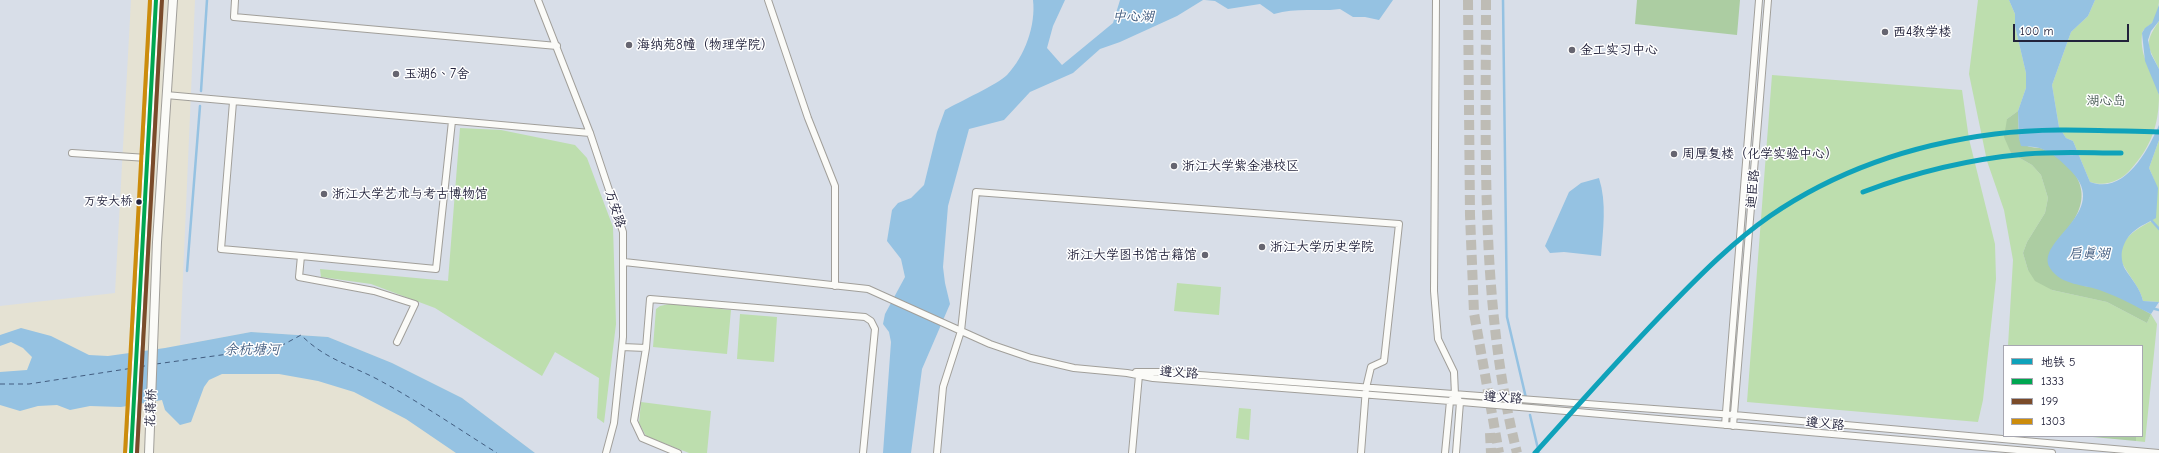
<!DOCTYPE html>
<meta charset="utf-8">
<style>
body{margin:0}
#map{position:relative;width:2159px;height:453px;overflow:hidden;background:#e5e2d3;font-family:"Comic Neue","LXGW WenKai TC",sans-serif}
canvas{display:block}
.legend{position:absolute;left:2003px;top:345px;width:140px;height:92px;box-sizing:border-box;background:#fff;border:1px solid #a7a7b1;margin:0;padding:5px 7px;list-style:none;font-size:12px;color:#22223b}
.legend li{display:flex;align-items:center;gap:8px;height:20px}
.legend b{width:20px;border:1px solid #a7a7b1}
.scale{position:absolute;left:2013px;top:24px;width:116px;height:18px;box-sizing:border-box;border:2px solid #22223b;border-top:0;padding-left:5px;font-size:12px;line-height:14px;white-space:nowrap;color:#22223b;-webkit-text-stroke:3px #fff;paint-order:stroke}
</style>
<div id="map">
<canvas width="2159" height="453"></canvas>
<ul class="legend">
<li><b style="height:5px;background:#0fa2ba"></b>地铁 5</li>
<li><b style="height:5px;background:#00a651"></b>1333</li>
<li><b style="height:5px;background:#7a4b2a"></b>199</li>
<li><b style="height:5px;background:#cc8c0c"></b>1303</li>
</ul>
<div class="scale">100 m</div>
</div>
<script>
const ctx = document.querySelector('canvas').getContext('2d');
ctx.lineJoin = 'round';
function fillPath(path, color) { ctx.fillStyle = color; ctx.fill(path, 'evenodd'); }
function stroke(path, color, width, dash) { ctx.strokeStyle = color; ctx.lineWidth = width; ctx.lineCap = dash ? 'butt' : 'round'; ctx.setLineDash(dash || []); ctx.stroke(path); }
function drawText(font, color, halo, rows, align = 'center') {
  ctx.font = font + ' "Comic Neue","LXGW WenKai TC",sans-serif'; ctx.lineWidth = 3; ctx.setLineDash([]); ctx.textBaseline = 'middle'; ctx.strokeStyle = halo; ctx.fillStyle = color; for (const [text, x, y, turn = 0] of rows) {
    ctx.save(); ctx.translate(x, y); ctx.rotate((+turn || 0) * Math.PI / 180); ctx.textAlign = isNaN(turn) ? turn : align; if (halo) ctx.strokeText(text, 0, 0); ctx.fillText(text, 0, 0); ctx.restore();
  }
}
fillPath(new Path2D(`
 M0 0H131L115 293 0 306Z
 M195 0H2159V453H535L462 398 392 363 328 337 251 332 180 345ZM2004 346H2142V436H2004Z`), '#d8dee8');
fillPath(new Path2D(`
 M1978 0H2009L2015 14V26L2026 73V88L2018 111 2007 119 2011 153 2032 165 2041 175 2048 198 2045 213 2027 242 2023 253 2028 270 2052 290 2107 302 2147 323 2151 314 2157 324 2145 442 2136 441V436H2142V346H2008L2013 260 2004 210 1987 161 1969 74Z
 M2095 0H2159C2159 7 2156 18 2152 23 2148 27 2143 28 2142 34 2139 59 2155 74 2159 95 2159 126 2150 148 2131 169 2121 181 2105 187 2090 182L2073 141 2066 138 2059 127 2052 85 2071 32 2088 16Z
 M2159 21V69C2148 45 2143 45 2159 21Z
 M1772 75 1962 90 1969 139 1995 244 1996 279 1983 400 1978 422 1747 402Z
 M460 128 501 130 575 145 587 158 613 227 616 324 604 423 597 418 599 378 555 352 542 376 435 308 371 284 321 277 320 269 448 281Z
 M2159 140V302L2143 301C2140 288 2132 280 2125 268 2111 246 2134 229 2152 221 2159 199 2159 189 2149 168Z
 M1177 283 1221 287 1219 315 1174 311Z
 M669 304 731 310 727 354 653 347 656 309 660 306Z
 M740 314 777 317 774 362 737 359Z
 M641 402 711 411 707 453H689L646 436 639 423Z
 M1239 408 1251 409 1249 440 1236 438Z`), '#bddeae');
fillPath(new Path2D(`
 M1637 0H1740L1737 35 1635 24Z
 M2018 111 2019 139C2022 142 2027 147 2031 147 2035 148 2039 147 2043 149 2087 171 2095 203 2059 238L2084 286C2107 288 2131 303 2151 314L2147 323 2107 302 2052 290 2035 281 2028 270 2023 253 2027 242 2045 213 2048 198 2041 175 2032 165 2011 153 2004 137 2007 119Z
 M2082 436H2136V441Z`), '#accda2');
fillPath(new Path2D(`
 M1033 0H1065L1053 26 1047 48 1062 65 1113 23 1120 0H1203L1177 16 1120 42 1100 49 1073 73 1030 92 1004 120 969 129 948 206 943 267 945 283 950 304 922 369 911 453H883L891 342 889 332 883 324 885 314 905 277 901 259 887 241 892 210 898 203 911 198 924 185 937 132 945 110C959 102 998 84 1007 75 1025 56 1036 25 1033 0Z
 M1205 0H1393L1379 20 1365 17H1353L1340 9C1318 12 1296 7 1274 14L1260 4 1228 9 1215 1Z
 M2009 0H2095L2088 16 2071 32 2052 85 2059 127 2066 138 2073 141 2090 182C2125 195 2148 150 2159 125V140L2149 168 2158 188 2156 218C2140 227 2127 231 2122 251 2121 256 2122 264 2125 269 2132 280 2140 288 2143 301L2159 302 2151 314C2135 306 2119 297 2102 291 2085 284 2061 286 2050 268 2034 240 2112 213 2071 171 2063 163 2053 153 2042 149 2036 146 2028 147 2021 146L2019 139 2018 111 2026 88V73L2015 26V14Z
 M2159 5V21L2151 31 2148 40 2151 54 2159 69V95L2145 61 2142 33 2145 28 2152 23Z
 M1599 178C1607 203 1603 230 1601 256L1564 252 1550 253 1545 246 1569 192 1581 183Z
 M21 328 51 336 89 355 108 356 165 348 251 332 328 337 392 363 462 398 535 453H456L406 419 354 392 318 381 279 374H222L209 380 204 387 191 422 180 425 165 410 162 400 121 407 90 406 70 410 57 405 38 406 20 411 0 405V372L27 370 32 357 23 348 11 342 0 346V335Z`), '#95c2e2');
stroke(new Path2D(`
 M1503 0 1507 317 1526 398
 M201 91 207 0
 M2152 221 2159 229
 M187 271 200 106
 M2155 309 2159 310
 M1530 415 1539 453`), '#95c2e2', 2.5);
stroke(new Path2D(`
 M156 364 279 347 301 335C325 359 348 364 377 379 418 401 457 428 497 453
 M140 367 149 365
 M0 384H29L133 368`), '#425d80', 1, [5, 4]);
stroke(new Path2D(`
 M1468 0 1470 215 1474 313 1499 453
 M1486 0C1486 151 1480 306 1517 453
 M1490 433 1491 453`), '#bebcb5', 10, [10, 5]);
const minor = new Path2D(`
 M235 0 234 17 557 46
 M538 0 590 133 623 232V337L614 423 606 453
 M768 0 808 118 835 186V286
 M1436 0 1434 291 1438 339 1454 372 1455 395 1460 402 1456 453
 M166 95 590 133
 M233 102 221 249 301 256 299 277 374 291 415 304 397 342
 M72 153 147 158
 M301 256 436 269 452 121
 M624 262 868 289 990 344 1031 358 1074 368 1127 373 1153 378 1450 401 2052 453
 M622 347 646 348
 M1136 372H1159L1734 415 2159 453
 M1725 425 1759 0
 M1733 426 1768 0
 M678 453 642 438 634 421 646 348 650 299 865 317 871 321 875 329 863 453
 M937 453 943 387 961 331 976 192 1399 224 1384 361 1371 367 1366 388 1361 453
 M1132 453 1139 375
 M1445 453 1450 401 1453 398`);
const secondary = new Path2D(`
 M131 453 156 0
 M149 453 157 242 173 0`);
stroke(minor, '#a19f9a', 8);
stroke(secondary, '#a19f9a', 10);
stroke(minor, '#fbfbf8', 6);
stroke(secondary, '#fbfbf8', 8);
stroke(new Path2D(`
 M131 453 156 0`), '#00a651', 4);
stroke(new Path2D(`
 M137 453 162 0`), '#7a4b2a', 4);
stroke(new Path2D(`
 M125 453 150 0`), '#cc8c0c', 4);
stroke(new Path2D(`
 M1863 192C1916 172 1970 159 2026 154 2058 151 2090 153 2121 153
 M1535 453C1580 403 1624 353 1671 305 1702 273 1734 241 1770 216 1837 170 1916 144 1995 134 2050 127 2105 131 2159 132`), '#0fa2ba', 5);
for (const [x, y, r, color] of [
 [1885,32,4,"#666570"],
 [629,45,4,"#666570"],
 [1572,50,4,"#666570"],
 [396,74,4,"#666570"],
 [1674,154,4,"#666570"],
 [1174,166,4,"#666570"],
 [324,194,4,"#666570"],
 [139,202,3.5,"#22223b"],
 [1262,247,4,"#666570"],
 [1205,255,4,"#666570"]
]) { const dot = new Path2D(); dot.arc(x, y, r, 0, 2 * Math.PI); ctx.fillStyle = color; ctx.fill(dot); stroke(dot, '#fff', 1.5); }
drawText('12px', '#22223b', '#fff', [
 ["万安大桥",132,202]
], 'right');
drawText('13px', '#22223b', '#fff', [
 ["西4教学楼",1893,32],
 ["海纳苑8幢（物理学院）",637,45],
 ["金工实习中心",1580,50],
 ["玉湖6、7舍",404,74],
 ["周厚复楼（化学实验中心）",1682,154],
 ["浙江大学紫金港校区",1182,166],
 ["浙江大学艺术与考古博物馆",332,194],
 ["浙江大学历史学院",1270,247],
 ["浙江大学图书馆古籍馆",1197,255,"right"]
], 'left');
drawText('13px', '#475a54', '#fff', [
 ["湖心岛",2106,101]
]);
drawText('13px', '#22223b', '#fff', [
 ["迪臣路",1753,189,-85],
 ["万安路",615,209,72],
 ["遵义路",1179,373,4],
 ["遵义路",1503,398,4],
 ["花蒋桥",151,408,-88],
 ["遵义路",1825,424,5]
]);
drawText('italic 14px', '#425d80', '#fff', [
 ["中心湖",1133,17],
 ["启真湖",2089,254],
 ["余杭塘河",252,350]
]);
</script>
